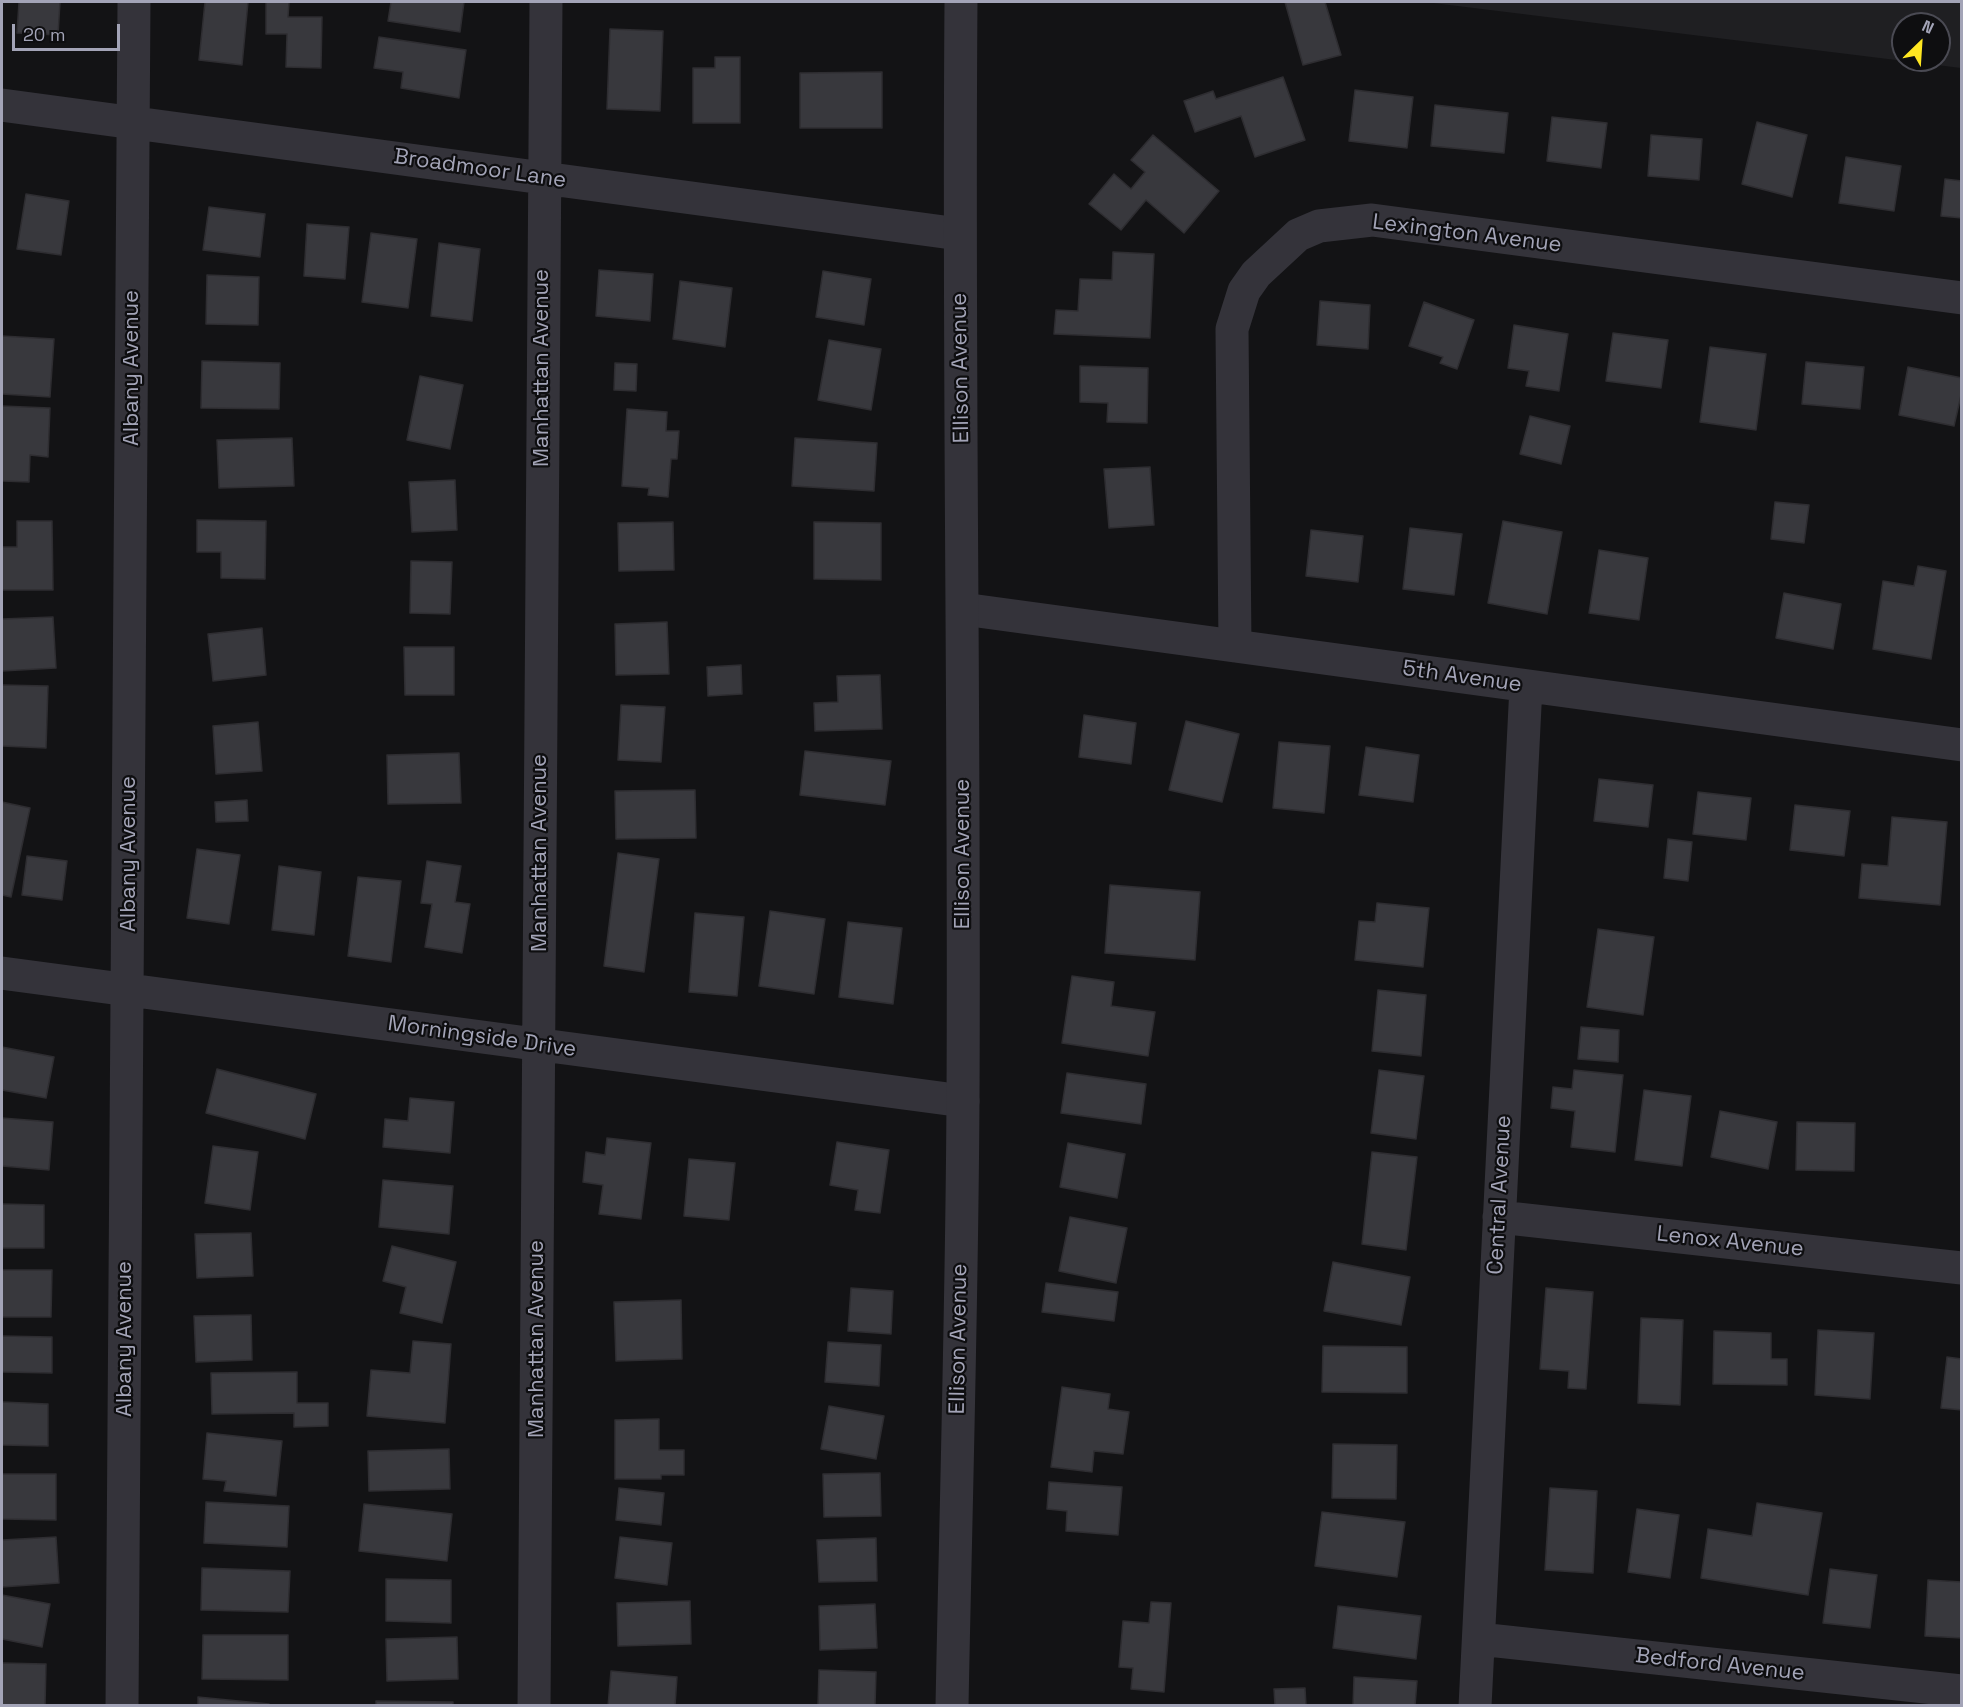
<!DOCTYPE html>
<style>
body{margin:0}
#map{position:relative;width:1963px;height:1707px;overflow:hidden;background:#131315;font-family:"Space Grotesk",sans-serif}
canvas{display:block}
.frame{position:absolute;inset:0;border:3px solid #a3a4b7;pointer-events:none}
.north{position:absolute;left:1891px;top:12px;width:60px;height:60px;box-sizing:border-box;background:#0e0e10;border:2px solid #4a4a53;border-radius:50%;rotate:25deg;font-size:16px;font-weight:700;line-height:24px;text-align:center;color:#a3a4b7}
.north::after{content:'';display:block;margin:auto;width:21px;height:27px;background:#ffe721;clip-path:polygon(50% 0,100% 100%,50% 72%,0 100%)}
.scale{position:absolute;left:12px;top:24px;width:108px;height:27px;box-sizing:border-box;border:3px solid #a3a4b7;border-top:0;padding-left:8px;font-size:18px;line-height:21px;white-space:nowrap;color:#a3a4b7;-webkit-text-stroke:4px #0e0e10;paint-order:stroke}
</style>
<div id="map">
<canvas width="1963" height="1707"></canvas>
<div class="frame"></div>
<div class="north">N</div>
<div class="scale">20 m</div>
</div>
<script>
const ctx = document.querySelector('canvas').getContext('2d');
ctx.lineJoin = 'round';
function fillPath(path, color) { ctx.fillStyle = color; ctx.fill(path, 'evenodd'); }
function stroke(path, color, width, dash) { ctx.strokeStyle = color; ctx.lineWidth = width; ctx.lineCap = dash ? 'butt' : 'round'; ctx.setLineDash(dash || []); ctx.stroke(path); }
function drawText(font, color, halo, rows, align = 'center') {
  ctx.font = font + ' "Space Grotesk",sans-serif'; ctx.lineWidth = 4.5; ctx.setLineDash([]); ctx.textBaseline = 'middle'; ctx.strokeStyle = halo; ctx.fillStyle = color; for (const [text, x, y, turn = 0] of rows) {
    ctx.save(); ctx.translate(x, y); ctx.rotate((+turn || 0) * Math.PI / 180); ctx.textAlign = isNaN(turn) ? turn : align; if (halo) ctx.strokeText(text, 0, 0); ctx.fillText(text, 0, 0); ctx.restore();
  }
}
fillPath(new Path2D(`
 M1425 2H1961V68ZM1903 24H1939V60H1903Z`), '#1f1f22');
const building = new Path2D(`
 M19 2H60L58 35 17 33Z
 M205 2H248L242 65 199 60Z
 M266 2H289L288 17H322L321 68 286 67 287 34H266Z
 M391 2H464L460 32 388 21Z
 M1285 2H1325L1341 55 1303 65Z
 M610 29 663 31 660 111 607 109Z
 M379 37 466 50 459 98 401 88 403 72 374 68Z
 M715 57H740V123H693V68H715Z
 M882 72V128H800V73Z
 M1283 77 1305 140 1255 157 1241 116 1195 132 1184 101 1213 91 1216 99Z
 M1355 90 1413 97 1407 148 1349 141Z
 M1435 105 1508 113 1504 153 1431 146Z
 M1552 117 1607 123 1601 168 1547 161Z
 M1757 122 1807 135 1792 197 1742 184Z
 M1153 135 1219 191 1184 233 1146 200 1121 230 1089 204 1114 174 1131 189 1145 172 1131 160Z
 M1651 135 1702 139 1699 180 1648 176Z
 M1846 157 1901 166 1894 211 1839 203Z
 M1945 179 1962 181V218L1941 216Z
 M26 194 69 201 61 255 17 249Z
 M209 207 265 214 260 257 203 250Z
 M307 224 349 227 345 279 304 276Z
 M371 233 417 239 408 308 362 302Z
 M439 243 480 249 472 321 431 316Z
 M1113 252 1154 254 1150 338 1054 334 1056 310 1078 311 1080 279 1112 280Z
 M599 270 653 274 650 321 596 316Z
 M823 271 871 279 864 325 816 317Z
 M207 275 259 277 258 325 206 324Z
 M680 281 732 288 725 347 673 339Z
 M1320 301 1370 305 1368 349 1317 345Z
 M1424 302 1474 320 1457 369 1440 363 1443 357 1409 346Z
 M1514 325 1568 334 1559 391 1526 386 1529 371 1508 368Z
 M1613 333 1668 340 1661 388 1606 381Z
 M2 336 54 339 50 397 2 394Z
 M829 340 881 349 871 410 818 400Z
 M1710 347 1766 354 1756 430 1700 422Z
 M202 361 280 363 279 409 201 408Z
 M1806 362 1864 367 1860 409 1802 404Z
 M615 363 637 364 636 391 614 390Z
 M1080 366 1148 368 1147 423 1107 422 1108 403 1080 402Z
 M1908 367 1962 378V391L1954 426 1899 415Z
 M420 376 463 385 450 449 407 440Z
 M2 406 50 408 48 457 30 455 29 482 2 481Z
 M627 409 667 412 666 431H679L677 459H671L668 497 648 495 649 488 622 486Z
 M1530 416 1570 426 1561 464 1520 454Z
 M292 438 294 486 219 488 217 440Z
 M795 438 877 443 874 491 792 486Z
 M1150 467 1154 525 1109 528 1104 469Z
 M455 480 457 530 412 532 409 482Z
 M1775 502 1809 505 1804 543 1771 539Z
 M197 520 266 521 265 579 221 578V552H197Z
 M17 521H52L53 590H2V547H17Z
 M1503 521 1562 532 1547 614 1488 603Z
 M673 522 674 570 619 571 618 523Z
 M814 522 881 523V580L814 579Z
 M1410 528 1462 534 1454 595 1403 589Z
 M1311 530 1363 536 1358 582 1306 576Z
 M1599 550 1648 558 1639 620 1589 613Z
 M411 561 452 562 450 614 410 613Z
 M1918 566 1946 571 1931 659 1873 649 1883 581 1914 586Z
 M1784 593 1841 604 1833 649 1776 638Z
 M53 617 56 668 2 671V619Z
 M667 622 669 674 616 675 615 624Z
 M262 628 266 675 213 681 208 634Z
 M404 647H454V695H405Z
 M741 665 742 694 708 696 707 667Z
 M880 675 882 729 815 731 814 703 838 702 837 676Z
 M2 685 48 686 46 748 2 746Z
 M621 705 665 707 661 762 618 760Z
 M1084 715 1136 723 1131 764 1079 757Z
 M1186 721 1239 734 1222 802 1169 790Z
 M258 722 262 771 216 774 213 726Z
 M1279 742 1330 746 1324 813 1273 808Z
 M1366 747 1419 755 1413 802 1359 795Z
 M805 751 891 761 885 805 800 795Z
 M459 753 461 803 388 804 387 755Z
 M1599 779 1653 785 1648 827 1594 821Z
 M695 790 696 838 616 839 615 791Z
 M1698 792 1751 798 1746 840 1693 834Z
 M247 800 248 821 216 822 215 802Z
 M2 802 30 808 11 897 2 895Z
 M1795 805 1850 811 1844 856 1790 850Z
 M1892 817 1947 822 1940 905 1859 898 1862 864 1888 866Z
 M1668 839 1692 842 1688 881 1664 878Z
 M197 849 240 855 229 924 187 918Z
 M618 853 659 859 644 972 604 966Z
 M27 856 67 861 62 900 22 895Z
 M427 861 461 866 455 902 470 904 462 953 425 947 432 904 421 903Z
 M279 866 321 872 314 935 272 930Z
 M358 877 401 881 391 962 348 956Z
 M1110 885 1200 892 1195 960 1105 953Z
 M1377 903 1429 908 1423 967 1355 960 1359 921 1375 922Z
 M770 911 825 919 814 994 759 986Z
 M695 913 744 917 737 996 689 992Z
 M848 922 902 928 893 1004 839 997Z
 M1598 929 1654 937 1643 1015 1587 1007Z
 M1072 976 1114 982 1111 1006 1155 1012 1148 1056 1062 1043Z
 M1378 990 1426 995 1421 1056 1372 1051Z
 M1581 1027 1619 1030 1618 1062 1578 1059Z
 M2 1047 54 1057 46 1098 2 1090Z
 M217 1069 316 1094 305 1139 206 1113Z
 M1379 1070 1424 1076 1416 1139 1371 1133Z
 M1574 1070 1623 1075 1615 1152 1571 1147 1575 1111 1551 1108 1553 1087 1572 1089Z
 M1067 1073 1146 1084 1141 1124 1061 1113Z
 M1644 1090 1691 1096 1682 1166 1635 1160Z
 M410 1098 454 1102 450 1153 383 1147 385 1119 408 1121Z
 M1720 1111 1777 1122 1768 1169 1711 1157Z
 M2 1118 53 1122 49 1170 2 1166Z
 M1797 1122 1855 1123 1854 1171 1796 1170Z
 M607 1138 651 1143 641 1219 599 1214 603 1185 583 1182 586 1152 605 1155Z
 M837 1142 889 1150 880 1213 855 1210 858 1190 830 1185Z
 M1068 1143 1125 1154 1117 1198 1060 1187Z
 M213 1146 258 1152 250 1210 205 1203Z
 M1372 1152 1417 1157 1406 1250 1362 1244Z
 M689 1159 735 1163 729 1220 684 1216Z
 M383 1180 453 1186 449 1234 379 1227Z
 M2 1204 44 1205V1248H2Z
 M1070 1217 1127 1228 1116 1283 1059 1271Z
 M251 1233 253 1276 197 1278 195 1234Z
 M392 1246 456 1262 442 1323 400 1313 406 1287 383 1281Z
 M1333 1262 1410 1277 1401 1325 1324 1311Z
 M2 1270H52L51 1317H2Z
 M1046 1283 1118 1292 1114 1321 1042 1312Z
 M851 1288 893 1291 891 1334 848 1331Z
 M1546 1288 1593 1292 1586 1389 1568 1388 1569 1371 1540 1369Z
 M681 1300 682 1359 616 1361 614 1302Z
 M251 1315 252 1360 196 1362 194 1316Z
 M1641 1318 1683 1320 1680 1405 1638 1403Z
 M1818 1330 1874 1333 1870 1399 1815 1395Z
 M1714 1331 1771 1333V1359H1787V1385L1713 1384Z
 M2 1336 52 1337V1373L2 1372Z
 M413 1341 451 1344 445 1423 367 1416 371 1370 410 1373Z
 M828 1342 881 1345 879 1386 825 1382Z
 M1323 1346 1407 1347V1393L1322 1392Z
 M1947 1357 1962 1359V1410L1941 1408Z
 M297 1372V1403H328V1426L294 1427V1413L212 1414 211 1373Z
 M1062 1387 1110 1394 1108 1409 1129 1412 1123 1454 1094 1451 1092 1472 1051 1467Z
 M2 1402 48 1404V1446L2 1445Z
 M829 1406 884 1416 876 1459 821 1449Z
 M659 1419V1450H684V1475H661V1479H615V1420Z
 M207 1433 282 1441 276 1496 224 1491 226 1481 203 1479Z
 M1333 1444 1397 1445 1396 1499 1332 1498Z
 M449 1449 450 1489 369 1491 368 1451Z
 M880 1473 881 1516 824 1517 823 1474Z
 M2 1474H56V1520L2 1519Z
 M1049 1482 1122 1487 1118 1535 1066 1531 1067 1511 1047 1509Z
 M619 1488 664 1493 661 1525 616 1520Z
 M1550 1488 1597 1491 1593 1573 1545 1570Z
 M206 1502 289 1506 287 1547 204 1543Z
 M1757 1503 1822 1513 1808 1595 1701 1578 1708 1529 1752 1536Z
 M364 1504 452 1514 447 1561 359 1551Z
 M1637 1509 1679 1515 1670 1578 1628 1572Z
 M1322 1512 1405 1522 1397 1577 1315 1566Z
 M56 1537 59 1583 2 1587V1540Z
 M620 1537 672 1543 667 1585 615 1578Z
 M876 1538 877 1581 819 1582 817 1540Z
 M202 1568 290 1571 288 1612 201 1610Z
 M1830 1569 1877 1575 1870 1628 1823 1623Z
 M386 1579 451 1580V1623L386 1621Z
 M1928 1580 1962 1582V1638L1925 1636Z
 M2 1595 50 1604 42 1647 2 1639Z
 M690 1601 691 1644 618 1646 617 1603Z
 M1151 1602 1171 1603 1164 1692 1131 1689 1133 1668 1119 1667 1123 1621 1149 1623Z
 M875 1604 877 1648 820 1650 819 1606Z
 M1338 1606 1421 1616 1416 1659 1333 1648Z
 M203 1635H288V1680L202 1679Z
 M457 1637 458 1679 387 1681 386 1639Z
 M2 1663 46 1664 45 1706H2Z
 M819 1670 876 1672 875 1706H818Z
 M611 1671 677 1677 675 1706H608Z
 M1354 1677 1417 1681 1415 1706H1353Z
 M1305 1688 1306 1706H1275L1274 1689Z
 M198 1697 269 1704V1706H198Z
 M376 1701 453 1702V1706H376Z`);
fillPath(building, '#38383d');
stroke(building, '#2e2d31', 1.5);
stroke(new Path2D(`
 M2 105 959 234
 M963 609 1962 745
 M1235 646 1232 329 1244 291 1256 274 1298 235 1319 226 1372 220 1962 298
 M2 973 963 1101
 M1499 1217 1962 1268
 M1479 1639 1962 1691
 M122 1706 134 2
 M534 1706 546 2
 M1475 1706 1526 686`), '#34333a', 33);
stroke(new Path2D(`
 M952 1706C956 1503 962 1300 963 1098 965 732 958 367 961 2`), '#34333a', 33);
drawText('22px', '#a3a4b7', '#0e0e10', [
 ["Broadmoor Lane",480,169,8],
 ["Lexington Avenue",1467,234,7],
 ["Albany Avenue",132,368,-90],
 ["Manhattan Avenue",542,368,-90],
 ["Ellison Avenue",961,368,-91],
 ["5th Avenue",1462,677,8],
 ["Manhattan Avenue",540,853,-90],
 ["Albany Avenue",129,854,-90],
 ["Ellison Avenue",963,854,-90],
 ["Morningside Drive",482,1037,8],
 ["Central Avenue",1500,1195,-87],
 ["Lenox Avenue",1730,1242,6],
 ["Albany Avenue",125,1339,-90],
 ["Manhattan Avenue",537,1339,-90],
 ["Ellison Avenue",959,1339,-89],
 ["Bedford Avenue",1720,1665,6]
]);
</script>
